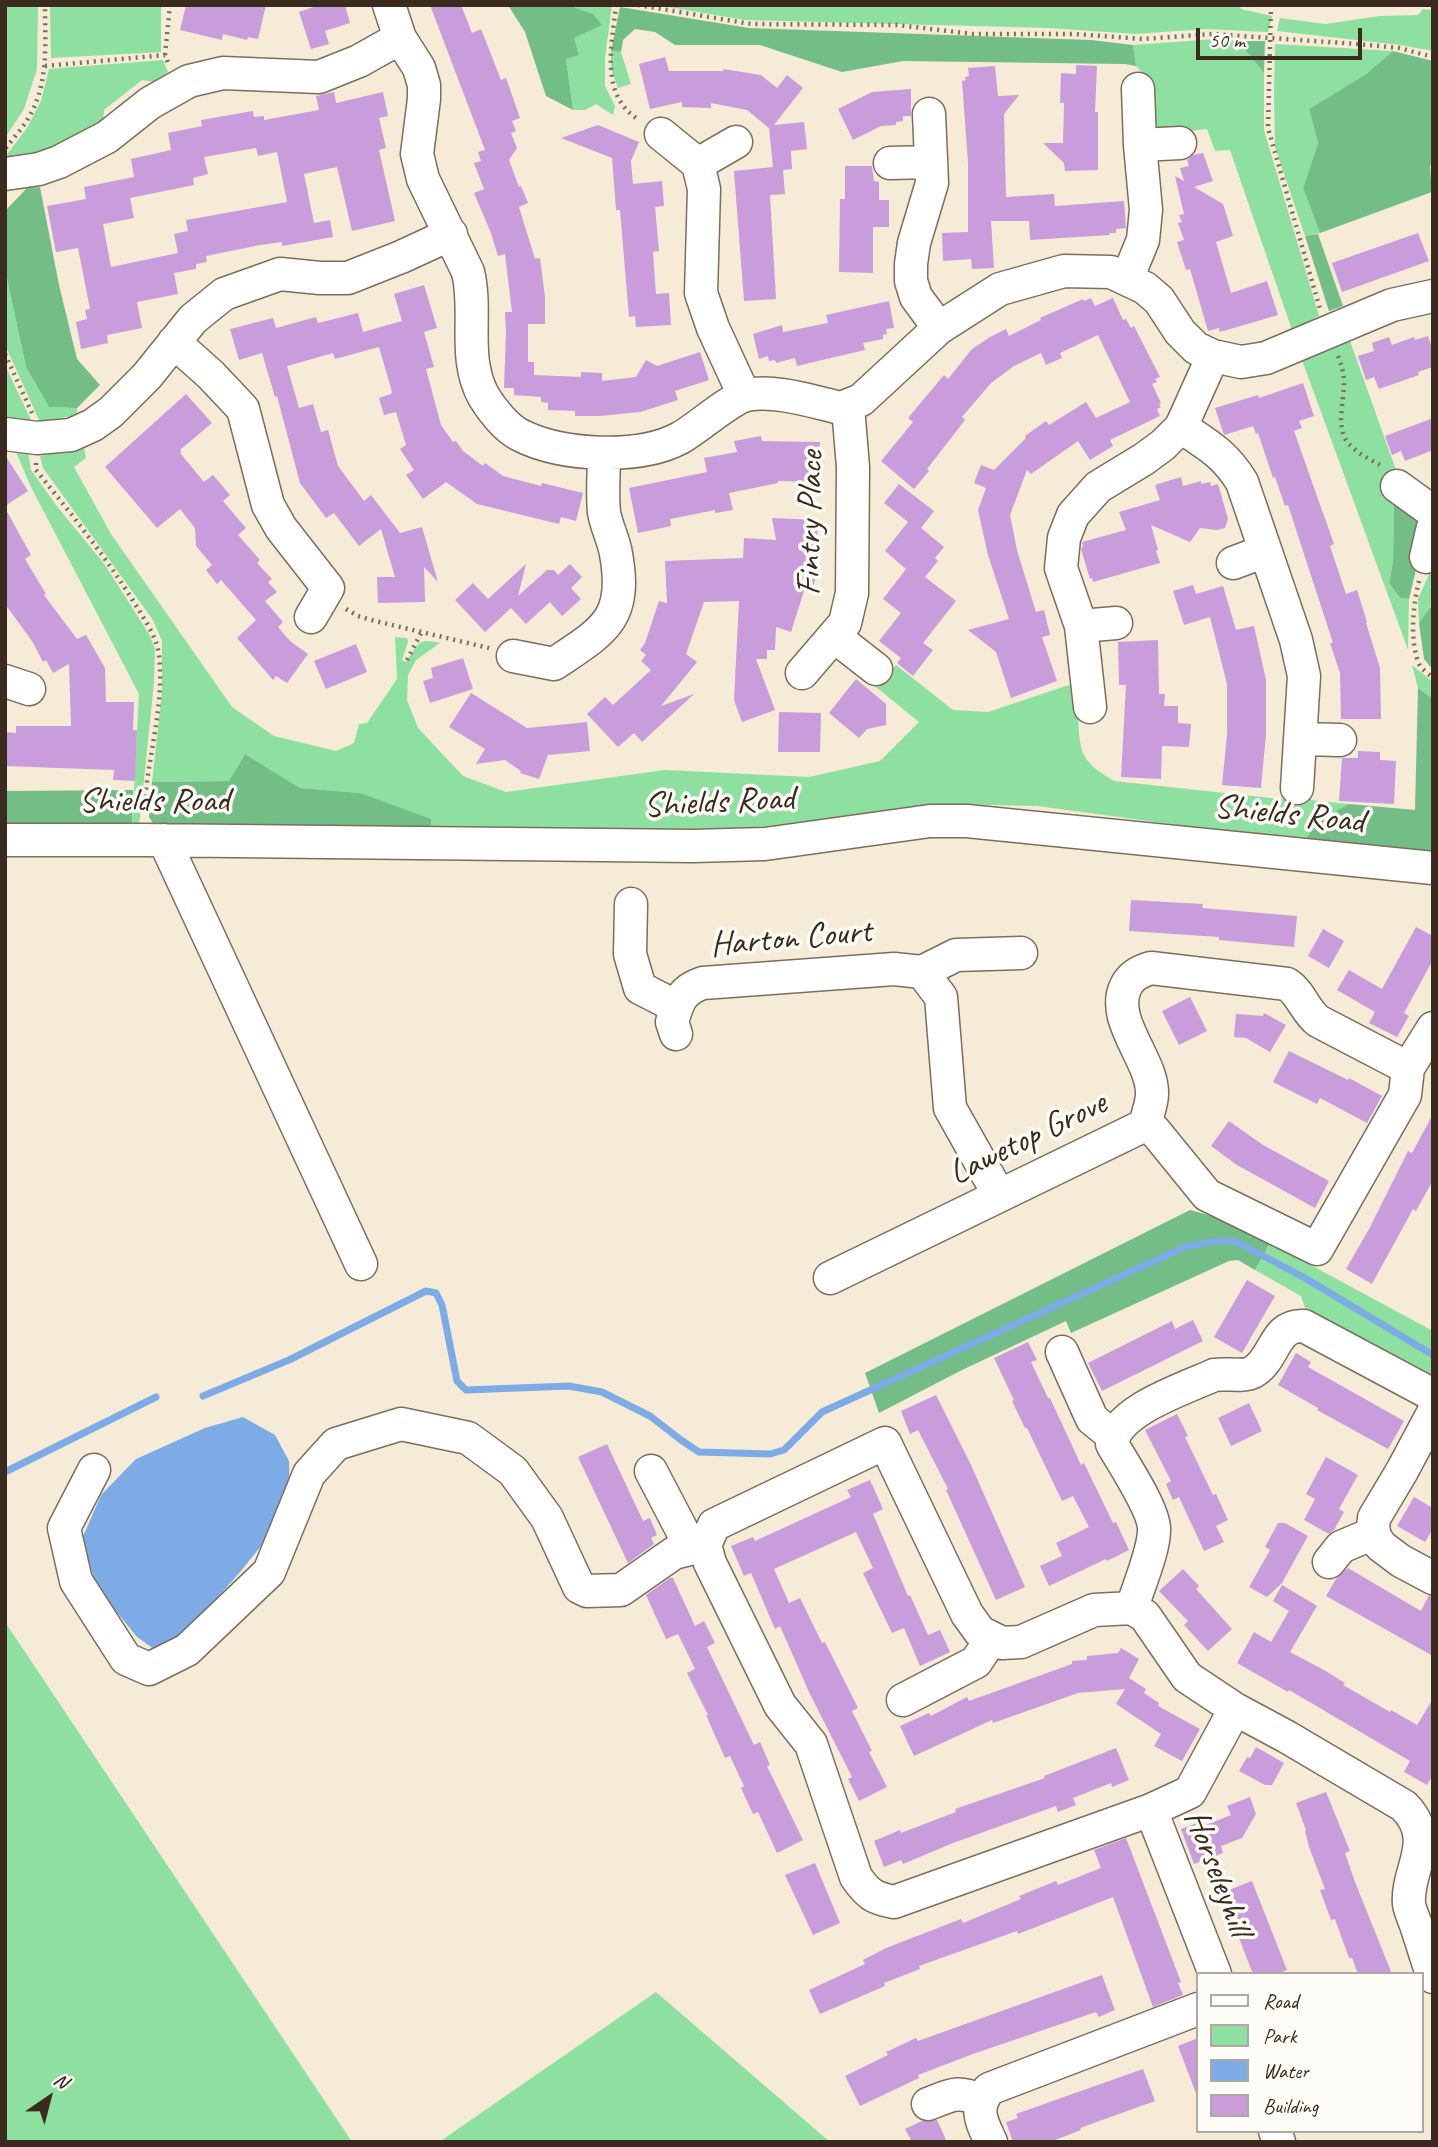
<!DOCTYPE html>
<style>
body{margin:0}
#map{position:relative;width:1438px;height:2147px;overflow:hidden;background:#f5ebd6;font-family:Caveat,sans-serif}
canvas{display:block}
.frame{position:absolute;inset:0;border:7px solid #3b2a1e;pointer-events:none}
.legend{position:absolute;left:1196px;top:1972px;width:228px;height:161px;box-sizing:border-box;background:#fdfcf7;border:2px solid #afa8a0;margin:0;padding:9px 12px;list-style:none;font-size:21px;color:#3b2a1e}
.legend li{display:flex;align-items:center;gap:14px;height:35px}
.legend b{width:35px;border:2px solid #afa8a0}
.north{position:absolute;left:14px;top:2063px;width:70px;height:70px;-webkit-text-stroke:5px #fdfcf7;paint-order:stroke;rotate:35deg;font-size:19px;font-weight:700;line-height:28px;text-align:center;color:#3b2a1e}
.north::after{content:'';display:block;margin:auto;width:24px;height:32px;background:#3b2a1e;clip-path:polygon(50% 0,100% 100%,50% 72%,0 100%)}
.scale{position:absolute;left:1196px;top:28px;width:166px;height:32px;box-sizing:border-box;border:4px solid #3b2a1e;border-top:0;padding-left:9px;font-size:21px;line-height:24px;white-space:nowrap;color:#3b2a1e;-webkit-text-stroke:5px #fdfcf7;paint-order:stroke}
</style>
<div id="map">
<canvas width="1438" height="2147"></canvas>
<div class="frame"></div>
<ul class="legend">
<li><b style="height:9px;background:#fff"></b>Road</li>
<li><b style="height:19px;background:#8ee0a0"></b>Park</li>
<li><b style="height:19px;background:#7cabe6"></b>Water</li>
<li><b style="height:19px;background:#c99ddb"></b>Building</li>
</ul>
<div class="north">N</div>
<div class="scale">50 m</div>
</div>
<script>
const ctx = document.querySelector('canvas').getContext('2d');
ctx.lineJoin = 'round';
function fillPath(path, color) { ctx.fillStyle = color; ctx.fill(path, 'evenodd'); }
function stroke(path, color, width, dash) { ctx.strokeStyle = color; ctx.lineWidth = width; ctx.lineCap = dash ? 'butt' : 'round'; ctx.setLineDash(dash || []); ctx.stroke(path); }
function drawText(font, color, halo, rows, align = 'center') {
  ctx.font = font + ' Caveat,sans-serif'; ctx.lineWidth = 7; ctx.setLineDash([]); ctx.textBaseline = 'middle'; ctx.strokeStyle = halo; ctx.fillStyle = color; for (const [text, x, y, turn = 0] of rows) {
    ctx.save(); ctx.translate(x, y); ctx.rotate((+turn || 0) * Math.PI / 180); ctx.textAlign = isNaN(turn) ? turn : align; if (halo) ctx.strokeText(text, 0, 0); ctx.fillText(text, 0, 0); ctx.restore();
  }
}
fillPath(new Path2D(`
 M5 5H38L37 69 24 109 5 138Z
 M50 5H161V52L51 58Z
 M568 5H612L605 58V86L615 106 613 115 596 104 585 110H573L566 59 579 54 573 38 593 14Z
 M657 5H1240L1241 9 1272 16 1268 32 1206 29 1136 34 1048 28 745 20Z
 M1423 9 1433 10V51L1400 45 1277 31 1280 18 1325 24 1380 16 1418 15Z
 M1216 39 1238 41 1264 73V130L1319 316 1292 330 1230 150 1215 151 1207 129 1161 134 1153 128 1148 79 1136 66 1133 45Z
 M1275 44 1393 51 1366 74 1309 109 1318 143 1303 188 1320 233 1305 236 1275 147 1274 94Z
 M611 51 621 52 631 84 618 88 611 69Z
 M163 60 168 72 155 82 142 80 104 110 103 122C68 141 46 154 5 157L27 128 41 101 49 69Z
 M5 269 26 367 49 407 77 408V415L40 422 5 345Z
 M1350 341 1397 473 1394 496 1393 562 1389 583 1400 598 1409 599 1408 650 1302 360Z
 M5 365 31 420 5 419Z
 M84 448 86 458 74 467 111 534 232 707 274 736 336 751 354 743 359 724 367 723 397 679 395 637 407 638 408 642 402 660 406 662C418 644 418 637 440 643L416 660 408 675 407 700 418 728 463 776 506 792 665 770 809 777 880 761 919 722 876 687 896 665 953 710 988 712 1078 682C1079 701 1076 740 1084 755 1089 766 1104 775 1114 781L1289 800 1311 794V800L1349 804 1317 821 1304 842 1037 806 941 804 784 831 431 836 360 793 300 788 245 754 229 781 152 782 162 692V641L153 620 43 468 40 456Z
 M15 450 28 452 31 470 56 505 105 565 149 634 155 649 154 682 140 819 137 826 132 828 139 694 31 487Z
 M1430 572C1437 595 1433 606 1419 623L1418 599Z
 M1412 665 1433 682V699L1418 688Z
 M1270 1243 1433 1331V1372L1427 1375 1305 1308 1301 1296 1255 1270Z
 M5 1622 352 2142H5Z
 M656 1992 830 2142H439Z`), '#8ee0a0');
fillPath(new Path2D(`
 M508 5H568L593 14 602 25 574 38 579 55 566 59 573 110 546 96 525 32Z
 M620 7 749 28 1091 40 1133 45 1136 66 1125 64 903 61 842 72 760 45H675L655 32 635 29 623 40 621 52 611 51Z
 M1238 41H1265L1264 73Z
 M1393 51 1433 61V161L1430 166 1432 192 1320 233 1303 188 1318 143 1309 109 1366 74Z
 M40 187 59 285 77 359 100 385 77 408 49 407 26 367 5 269V211L27 188Z
 M1318 234 1343 306 1329 311 1305 236Z
 M1394 496 1428 520 1409 599 1400 598 1389 583 1393 562Z
 M1431 606H1433V670L1424 659 1419 623Z
 M1418 688 1433 699V856L1304 842 1317 821 1349 804 1415 810Z
 M245 754 300 788 360 793 431 819V836L158 831 149 817 152 782 229 781Z
 M133 790 132 828H5V791Z
 M1190 1210 1215 1217 1270 1243 1255 1270 1238 1260 1229 1261 1071 1333 1066 1321 962 1370 879 1413 865 1373Z`), '#72be86');
fillPath(new Path2D(`
 M243 1417 275 1435 289 1461 290 1498 276 1527 241 1571 183 1636 154 1649 137 1637 97 1588 82 1539 101 1495 136 1459 205 1428Z`), '#7cabe6');
stroke(new Path2D(`
 M203 1396 289 1360 426 1291 436 1293 442 1305 457 1381 466 1390 569 1386 602 1392 650 1416 681 1440 699 1452 770 1454 784 1450 822 1412 1185 1247 1217 1241H1235L1305 1278 1433 1355
 M5 1472 156 1397`), '#7cabe6', 7);
fillPath(new Path2D(`
 M186 5H266L258 39 248 37 247 40 223 34 222 40 180 30Z
 M319 5H345L350 23 325 31 329 44 311 49 299 12Z
 M430 5H461L472 33 481 29 501 80 506 78 520 118 512 121 516 131 511 133 517 148 509 160 519 187 521 186 528 203 519 207 535 259 540 258 545 297V324H528V362H534V375L581 377V372L602 373V381L636 377 646 360 657 366 700 352 709 380 675 391 678 400 640 412 600 416H575V411L548 410V403L541 402V397L514 395V388H504L506 333 505 312H512L505 254 498 256 491 233 474 193 484 189 474 163 481 161 478 152 485 150Z
 M665 57 669 71H723V69L761 75 777 88 787 75 803 88 774 125 804 122 807 149 791 151 792 169 783 170 785 194 770 195 776 299 744 301 734 171 773 167 769 128 747 110 711 103V108L682 107V102L650 109 639 64Z
 M1076 65 1097 66 1095 112H1098V170L1065 171 1064 163 1043 143H1063L1064 103H1060L1061 73 1076 74Z
 M995 66 998 96 1019 95 1004 114 1006 197 1054 194 1055 206 1124 201 1126 228 1116 229V233H1109L1110 235 1030 240 1029 221H991L994 268 972 269 971 259 943 261 942 233 968 232V163L962 81 966 80 965 77 969 76 968 68Z
 M911 89V116H903V121L896 122V125L881 126 853 140 838 109 872 92Z
 M334 92 336 103 383 92 388 116 379 118 386 148 379 150 395 221 352 231 337 167 304 174 314 223 330 220 333 237 282 246V242L260 245 206 256 207 262 196 264V269L174 273 178 294 137 302 142 328 107 335 108 343 81 349 76 322 87 319 85 310 90 309 78 248 56 252 47 206 86 199 84 187 134 177 131 159 171 150 168 133 202 126 201 120 253 111 254 117 264 116V120L319 110 316 96ZM256 148 258 156 277 152 287 202 186 220 188 231 174 234 178 253 111 267 103 224 134 218 130 198 194 185 193 178 208 174 204 157Z
 M598 125 639 142 631 161 633 184 662 181 664 206 655 207 659 251 653 252 656 294 669 293 671 325 636 327 635 316 629 317 620 210H616L612 158 561 138Z
 M1203 153 1213 181 1194 187 1223 204 1233 236 1216 242 1231 293 1267 281 1278 315 1220 332 1219 328 1208 331 1190 269 1186 270 1177 242 1184 240 1178 223 1182 222 1179 215 1184 214 1175 176 1184 181 1180 168 1189 166 1187 160 1193 155Z
 M845 166H872L874 181 879 182V200H889V227H873V273L839 272 840 199H845Z
 M1418 233 1429 261 1342 292 1332 263Z
 M424 285 437 328 424 332 434 367 426 369 441 425 453 442 456 441 463 451 483 466 485 463 503 476 541 486 542 483 583 493 576 521 561 517 559 524 477 504 446 482 423 499 406 475 414 470 400 449 406 445 396 412 384 415 379 398 391 394 392 392 379 347 335 359 333 353 287 366 299 408 313 404 321 432 328 430 338 466 364 501 371 495 400 533 422 527 438 582 424 567 425 602 378 603 377 577H395L381 529 359 546 334 513 326 518 300 483 277 396 275 397 262 353 239 360 230 329 273 318 276 328 316 317 318 323 358 313 363 332 402 321 394 294Z
 M1091 298 1095 306 1113 298 1123 320 1126 319 1131 328 1134 326 1160 377 1155 379 1157 382 1152 384 1161 403 1159 404 1161 407 1157 409 1160 416 1110 440 1113 446 1090 460 1078 441 1031 474 1027 470 1010 515 1017 550 1036 612 1044 610 1050 635 1042 637 1057 681 1011 698 996 652 968 630 1009 619 988 555 978 510 986 488 974 483 981 465 994 470 1026 438 1025 436 1046 421 1049 425 1086 402 1096 418 1130 402 1098 335 1060 353 1062 358 1046 365 1041 353 1014 366 991 383 962 417 965 420 927 469 929 471 914 489 881 461 913 422 908 418 944 375 948 379 972 349 990 337 1006 329 1009 336 1041 320 1040 318 1083 299 1084 301Z
 M889 301 894 328 886 329 887 334 883 335V339L863 343 865 350 797 366 795 358 776 363 775 360 769 361 768 356 759 359 753 334 782 325 783 332 828 323 826 315Z
 M1428 336 1433 350V367L1418 372 1419 375 1379 389 1374 377 1366 380 1358 356 1374 351 1372 343 1389 337 1392 345 1414 337 1415 340Z
 M1303 383 1314 416 1299 421 1302 428 1294 431 1334 544 1330 546 1346 594 1357 590 1367 622 1366 623 1380 668 1381 719H1341L1340 673 1330 643H1333L1288 505 1285 506 1275 477 1273 478 1258 433 1256 434 1253 426 1224 435 1215 408 1258 395 1259 398Z
 M186 394 212 423 180 450 182 452 180 453 204 482 213 475 230 495 223 501 246 528 238 535 260 560 257 563 272 579 268 582 277 592 265 601 283 622 278 627 290 641 308 654 287 683 276 676 273 680 237 638 256 620 221 580 217 584 206 570 212 565 196 546 195 528 180 509 157 528 105 467Z
 M1433 418V450L1405 461 1401 451 1392 455 1385 436Z
 M761 436 762 441 820 442 819 482 778 481V483L729 493 733 510 715 513V510L670 519 671 526 638 533 629 488 707 472 704 458 737 452 734 441Z
 M5 455 28 491 5 506Z
 M1181 477 1183 486 1201 481V484L1210 482 1211 486 1218 484 1228 519 1225 528 1217 530 1200 528 1190 542 1151 525 1158 550 1156 551 1160 563 1093 582 1092 578 1090 579 1081 549 1083 546 1082 542 1126 530 1119 512 1160 500 1155 485Z
 M899 484 934 511 921 528 944 547 935 558 938 561 925 577 956 601 923 643 933 650 913 676 897 663 901 658 879 641 901 613 883 599 906 569 885 551 908 522 884 503Z
 M5 508 31 555 25 559 46 594 44 595 77 639 86 635 105 668 106 702H134L133 730H137L135 781 113 780 114 770 5 766V732L16 733V726H71L69 664 53 673 46 660 43 662 32 641 5 604Z
 M772 518 818 520 816 567 819 568 811 593 804 591 791 632 776 627 775 650H767V659H756L775 710 742 722 734 700 739 601 704 602 686 654 697 662 661 706 694 694 642 742 634 733 618 747 587 714 605 697 613 705 651 670 641 661 646 655 640 650 645 643 659 601 667 603 665 561 743 558 744 538 776 540Z
 M526 564 518 596 547 570H554L558 575 570 564 582 577 571 588 581 599 562 616 550 602 526 624 511 608 485 632 455 600 473 583 488 599Z
 M1193 585 1196 594 1223 586 1236 630 1254 626 1266 680V734L1261 788 1222 785 1227 735V684L1210 617 1184 625 1173 591Z
 M1158 640 1159 694H1165L1164 706H1178V723L1191 724 1189 747 1162 746 1161 779 1121 777 1126 685H1119L1118 642Z
 M356 644 367 672 326 689 314 661Z
 M463 658 473 689 430 703 423 681 433 678 431 668Z
 M856 679 886 704V725L867 729 859 738 829 713Z
 M471 693 527 728 587 722 590 751 548 755 539 779 520 773 521 771 505 760 476 764 485 749 449 727Z
 M779 712 821 713 820 752H778Z
 M1358 751 1380 752V760L1396 761 1394 804 1339 801 1342 758H1358Z
 M1131 900 1203 904 1202 908 1297 916 1294 947 1219 940V937L1129 931Z
 M1416 927 1433 936V960L1404 1013 1409 1016 1397 1037 1369 1023 1375 1012 1337 990 1349 970 1382 989Z
 M1323 929 1344 941 1329 968 1308 956Z
 M1190 997 1207 1031 1179 1045 1162 1011Z
 M1264 1013 1286 1025 1270 1052 1246 1038 1234 1037 1236 1014 1263 1016Z
 M1289 1051 1348 1080 1349 1078 1382 1096 1367 1123 1320 1098 1317 1104 1273 1082Z
 M1433 1114V1180L1416 1211 1413 1209 1372 1284 1346 1269 1369 1229 1408 1151 1412 1153Z
 M1229 1121 1263 1145 1329 1181 1315 1208 1237 1165 1211 1146Z
 M1247 1280 1275 1296 1242 1353 1214 1337Z
 M1193 1320 1203 1341 1102 1391 1088 1363 1172 1321 1175 1329Z
 M1028 1342 1037 1360 1031 1362 1048 1398H1050L1081 1465 1084 1463 1113 1523 1116 1522 1129 1550 1107 1561 1106 1559 1049 1586 1040 1566 1062 1556 1056 1543 1089 1527 1073 1496 1062 1501 1027 1428H1025L1012 1401 1014 1400 994 1358Z
 M1296 1353 1311 1362 1308 1367 1404 1421 1388 1449 1317 1410 1318 1408 1278 1385Z
 M936 1395 971 1465 1025 1587 996 1600 946 1490 948 1489 918 1430 910 1434 901 1411Z
 M1249 1403 1262 1431 1231 1446 1218 1418Z
 M1177 1414 1188 1436 1185 1437 1213 1495 1216 1494 1228 1520 1216 1526 1224 1542 1204 1551 1179 1497 1173 1500 1166 1484 1171 1481 1145 1430Z
 M607 1444 643 1521 650 1518 657 1535 651 1538 654 1544 628 1563 578 1457Z
 M1326 1457 1358 1475 1339 1509 1344 1512 1334 1530 1329 1534 1304 1520 1315 1499 1306 1494Z
 M870 1480 883 1509 873 1514 908 1596 910 1595 928 1635 940 1630 950 1652 920 1666 904 1628 892 1633 863 1573 873 1568 856 1532 774 1569 789 1603 800 1598 822 1643 825 1642 858 1708 852 1711 872 1751 869 1752 887 1787 859 1801 848 1779 852 1777 809 1692 780 1626 775 1629 751 1573 744 1576 731 1546 753 1537 755 1541 851 1497 847 1490Z
 M1414 1497 1433 1508V1529L1425 1542 1397 1526Z
 M1278 1523H1285L1308 1536 1282 1583 1267 1597 1249 1587 1270 1550 1265 1547Z
 M1348 1568 1421 1611 1429 1595 1433 1596V1656L1326 1596 1336 1579Z
 M1183 1569 1199 1586 1196 1589 1232 1629 1208 1651 1184 1625 1188 1621 1159 1591Z
 M670 1578H673L695 1626 704 1621 715 1643 707 1647 754 1745 760 1742 770 1765 767 1766 803 1840 777 1853 758 1812 753 1814 741 1788 744 1786 730 1756 725 1758 706 1715H708L687 1673 695 1669 678 1634 666 1639 646 1595Z
 M1282 1585 1317 1606 1290 1652 1324 1670 1345 1683 1343 1685 1390 1712 1391 1710 1417 1725 1433 1699V1775L1427 1785 1404 1772 1410 1761 1289 1690 1288 1692 1237 1663 1254 1632 1271 1642 1289 1611 1273 1601Z
 M1121 1648 1139 1659 1129 1678 1146 1689 1144 1693 1159 1703 1158 1706 1200 1729 1182 1761 1154 1746 1161 1734 1116 1704 1125 1689 1078 1693 993 1723 992 1720 914 1756 900 1726 929 1713 931 1716 967 1697 969 1701 1072 1664V1661L1087 1660V1656L1118 1653Z
 M1256 1747 1284 1763 1272 1785H1265L1239 1771 1247 1757 1250 1758Z
 M1116 1748 1129 1780 1112 1787 1111 1783 1073 1798 1076 1805 1058 1812 1056 1806 953 1843 903 1864 901 1860 884 1867 874 1841 900 1830 901 1833 956 1812 955 1809 1045 1778 1044 1776Z
 M1326 1792 1350 1851 1345 1853 1355 1882 1392 1974H1358L1352 1958H1349L1335 1919 1331 1920 1320 1890 1325 1889 1309 1847 1305 1831 1306 1830 1296 1803Z
 M1250 1797 1256 1814 1242 1838 1221 1846 1223 1853 1194 1864 1181 1829 1197 1823 1198 1828 1231 1815 1227 1806Z
 M1126 1838 1181 1982 1178 1983 1183 1995 1153 2007 1113 1897 1018 1934 1017 1931 919 1966 920 1969 884 1983 885 1986 820 2014 809 1990 865 1964 863 1960 886 1948 961 1919 963 1923 1021 1899 1019 1896 1056 1881 1058 1885 1101 1868 1094 1850Z
 M815 1863 840 1923 813 1935 785 1875Z
 M1252 1881 1287 1970 1277 1974H1253L1228 1910 1223 1912 1216 1895Z
 M1102 1975 1115 2010 1099 2017 1096 2012 973 2054 918 2075 919 2078 860 2106 845 2076 888 2055 886 2052 916 2038 918 2041Z
 M1198 2038V2096H1197L1178 2046Z
 M1143 2069 1155 2101 1080 2128 1081 2130 1050 2142H1013L1006 2122 1018 2118 1016 2114Z
 M937 2120 947 2142H912L905 2129 922 2121Z`), '#c99ddb');
const minor = new Path2D(`
 M389 5 400 38 419 68 424 85V99L417 154 423 179 468 272C478 313 462 358 484 397 492 410 506 428 520 435 561 456 639 460 680 438 698 428 731 398 747 395 774 389 814 402 841 408L861 400 939 328 1000 289 1064 271 1111 272 1145 288 1159 300 1180 332 1196 348 1213 356 1241 362 1266 358 1392 305 1433 296
 M929 114 932 183 914 243 911 264V281L916 297 939 328
 M661 134 698 164 704 189 701 293 713 328 744 395
 M1140 145 1180 143
 M890 163 930 162
 M698 164 736 142
 M5 174 39 169 59 162 107 137 150 103 189 81 223 73 319 77 359 61 400 38
 M1127 279 1143 240 1146 210 1140 145 1138 89
 M174 342 211 375 243 409 268 505 281 528 328 588 311 617
 M1181 427C1208 445 1225 454 1242 482L1296 640 1304 676 1297 788
 M5 434 37 438 71 435 93 425 111 412 147 376 193 319 224 294 280 274 320 278H348L401 257 451 234
 M1397 486 1433 512
 M1426 557 1433 527
 M1233 563 1265 551
 M1081 626 1116 623
 M835 637 876 669
 M513 656 554 664C603 631 628 620 616 554 614 540 606 526 604 512 602 493 604 472 604 453
 M802 673 845 623 852 593 853 467 848 407
 M5 681 29 689
 M1090 707 1081 626 1061 568 1064 538 1073 515 1098 487 1144 459 1163 445 1181 427 1213 356
 M1301 739 1340 740
 M5 840H143L693 846 765 844 930 821H967L1433 868
 M164 840 361 1264
 M631 904 630 954 640 988 677 1007
 M922 972 956 955 1021 953
 M676 1034 672 1022C678 1002 681 990 703 983L894 969 922 972 941 997 950 1108 999 1195
 M1145 1125C1147 1115 1152 1104 1152 1094 1153 1060 1109 1020 1126 986 1131 976 1140 971 1151 968L1287 984C1301 993 1305 1011 1318 1021L1408 1068
 M830 1278 1145 1125 1154 1130 1207 1195 1317 1249 1405 1095 1408 1068 1433 1028
 M1062 1352 1092 1419 1113 1436
 M1433 1413 1402 1471 1374 1518 1373 1527 1375 1537 1381 1546 1401 1561 1433 1578
 M94 1470 64 1528 76 1581 126 1659 149 1669 187 1650 269 1572 309 1474 336 1444 401 1424 468 1438 513 1471 547 1518 579 1587 587 1591 621 1590 674 1553 705 1545
 M651 1471 685 1536 705 1545
 M1329 1562 1341 1547 1374 1533
 M1132 1608C1138 1587 1155 1549 1154 1528 1153 1508 1123 1463 1112 1444 1116 1410 1186 1388 1214 1375 1225 1373 1245 1377 1253 1372 1276 1359 1273 1324 1304 1326L1433 1395
 M903 1700 976 1662 992 1638
 M1151 1810 894 1902C873 1898 868 1894 856 1877L811 1744 780 1705 710 1563 705 1545 714 1525 885 1443 967 1614 980 1632 1002 1643 1021 1642 1094 1610 1132 1608 1145 1616 1187 1677 1235 1709 1287 1737 1404 1806C1438 1841 1406 1869 1409 1904 1410 1911 1414 1919 1416 1925 1422 1943 1427 1960 1433 1977
 M1215 1974 1151 1810 1190 1792 1235 1709
 M928 2104C952 2095 956 2090 981 2100
 M1275 2131 1279 2142
 M991 2142C981 2120 974 2110 989 2089L1198 2009`);
stroke(minor, '#7c6e5e', 35);
stroke(new Path2D(`
 M616 5C612 45 599 95 639 120
 M638 5 751 24 897 25 973 34H1075L1143 39 1212 34 1358 44 1399 48 1433 57
 M1271 5 1268 128 1320 309
 M165 55 170 5
 M45 66 165 55 168 63
 M6 148C13 138 23 128 29 117 49 83 45 43 45 5
 M5 354 32 413
 M1338 356C1342 366 1344 374 1344 384 1344 403 1335 428 1349 444 1358 454 1371 460 1382 466
 M36 463V470C72 515 107 558 137 607 146 622 157 638 159 655 165 709 146 761 144 814
 M1419 581C1413 605 1409 643 1420 666 1423 670 1429 674 1433 678
 M346 609 358 616 375 621 489 648
 M407 660 421 633`), '#7c6e5e', 4.5, [2, 5]);
stroke(minor, '#fff', 32);
drawText('35px', '#3b2a1e', '#fdfcf7', [
 ["Fintry Place",811,523,-89],
 ["Shields Road",154,802],
 ["Shields Road",719,803,-3],
 ["Shields Road",1289,815,6],
 ["Harton Court",791,939,-5],
 ["Lawetop Grove",1028,1139,-26],
 ["Horseleyhill",1217,1873,69]
]);
</script>
